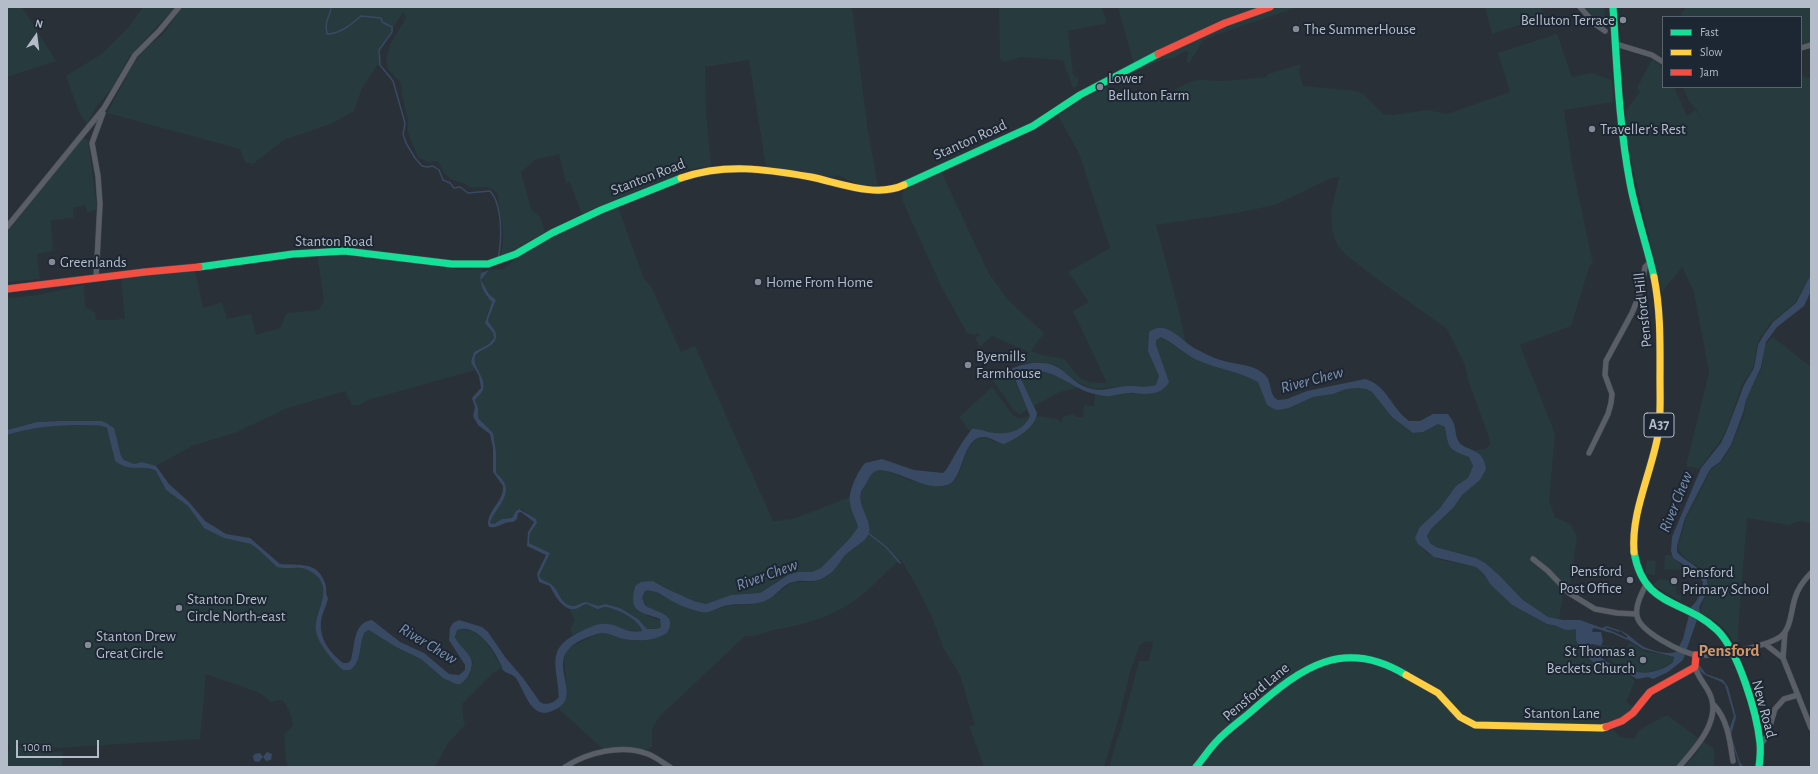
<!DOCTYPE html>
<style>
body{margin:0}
#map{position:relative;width:1818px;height:774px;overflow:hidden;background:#2a3038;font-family:"Alegreya Sans",sans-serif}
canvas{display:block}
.frame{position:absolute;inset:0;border:8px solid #b4bcc9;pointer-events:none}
.legend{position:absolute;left:1662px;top:16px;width:140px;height:72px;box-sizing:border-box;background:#1d2633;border:1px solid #59626f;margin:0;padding:5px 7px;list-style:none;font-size:12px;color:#b4bcc9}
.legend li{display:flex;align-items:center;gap:8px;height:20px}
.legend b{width:20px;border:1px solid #59626f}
.north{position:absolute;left:16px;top:16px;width:40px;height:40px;-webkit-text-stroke:3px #1d2633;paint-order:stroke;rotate:14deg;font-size:11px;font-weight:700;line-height:16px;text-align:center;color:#b4bcc9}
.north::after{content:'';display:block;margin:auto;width:14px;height:18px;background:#b4bcc9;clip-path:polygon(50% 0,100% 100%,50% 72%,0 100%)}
.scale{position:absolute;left:16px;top:740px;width:83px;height:18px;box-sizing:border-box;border:2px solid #b4bcc9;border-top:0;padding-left:5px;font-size:12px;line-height:14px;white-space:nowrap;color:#b4bcc9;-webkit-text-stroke:3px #1d2633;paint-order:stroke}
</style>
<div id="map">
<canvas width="1818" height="774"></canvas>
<div class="frame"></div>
<ul class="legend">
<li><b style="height:5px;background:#16e098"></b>Fast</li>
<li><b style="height:5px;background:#ffcf43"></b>Slow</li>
<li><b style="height:5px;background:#f24e42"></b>Jam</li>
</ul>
<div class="north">N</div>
<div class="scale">100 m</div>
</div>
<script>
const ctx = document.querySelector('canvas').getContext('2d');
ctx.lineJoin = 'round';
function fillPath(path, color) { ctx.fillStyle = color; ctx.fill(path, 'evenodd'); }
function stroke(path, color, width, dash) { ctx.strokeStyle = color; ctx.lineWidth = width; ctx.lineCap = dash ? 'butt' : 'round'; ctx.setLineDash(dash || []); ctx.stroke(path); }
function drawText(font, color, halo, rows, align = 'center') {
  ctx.font = font + ' "Alegreya Sans",sans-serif'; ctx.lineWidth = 4; ctx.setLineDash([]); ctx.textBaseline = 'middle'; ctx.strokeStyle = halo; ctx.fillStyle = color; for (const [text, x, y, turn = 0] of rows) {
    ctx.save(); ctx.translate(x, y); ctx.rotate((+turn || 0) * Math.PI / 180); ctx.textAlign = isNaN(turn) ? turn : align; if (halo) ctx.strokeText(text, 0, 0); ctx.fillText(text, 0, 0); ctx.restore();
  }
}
fillPath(new Path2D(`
 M7 7H22L56 61 7 77Z
 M143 7H175L129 57 114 85 104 98 98 104 87 124 79 112 66 76 103 53 128 28Z
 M183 7H852L868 132 878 186 860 185 837 175 833 177 766 167 749 60 705 67 706 111 711 166 686 170 582 214 570 182 566 183 559 154 535 160 521 172 531 209 540 217 545 232 501 257C501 252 503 247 503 241 504 225 498 210 498 194 488 183 482 189 469 187 463 181 454 182 446 175 442 171 441 165 437 161L427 162 418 157 408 133V120L402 95 401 83 388 69 386 59 391 43 406 18 404 12C394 25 388 37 379 50L380 65H377L361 90 354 111 333 123 284 140 253 164 245 162 240 149 107 113 135 61 143 50 163 34Z
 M999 7H1102L1107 23 1068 31 1073 74 1079 79 1077 86 1073 88 1063 60 1021 57 1005 62 1000 59Z
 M1118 7H1298L1213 36 1203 41 1189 63 1187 62 1188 52 1185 51 1174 58 1161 60 1140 70 1133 61Z
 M1485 7H1539L1546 16 1492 34Z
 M1585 7H1604L1606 23 1597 21Z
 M1687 7H1811V42L1801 45V17H1682L1681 13Z
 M1557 34 1572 77 1591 73 1612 80 1613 102 1564 110 1572 164 1593 264 1590 265 1571 326 1520 345 1555 434 1549 501 1555 517 1571 525 1577 537 1569 593 1563 595 1559 619 1548 617 1528 604 1499 575 1476 558 1434 546 1428 540 1427 536 1431 529 1454 507 1462 494 1480 480 1483 460 1475 450 1485 449 1490 445 1489 437 1469 383 1465 365 1447 329 1381 282 1346 255 1338 246 1333 234 1331 212 1339 177 1331 178 1275 205 1237 213 1156 225 1178 307 1186 343 1155 328 1149 332C1147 354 1153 357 1159 376L1157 385 1148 387 1130 386 1094 389 1074 381 1056 365 1038 362 1020 364 1029 352 992 336 980 347 975 338 980 335 978 333 974 335 967 333 941 286 903 202 902 195 905 189 941 171 988 272 1008 300 1044 333 1031 351 1041 355 1065 359C1080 380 1081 383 1107 383L1073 311 1089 302 1068 272 1110 248 1079 153 1058 116 1078 102 1105 87C1119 97 1144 104 1161 97 1173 92 1183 83 1197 80 1204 79 1213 81 1221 81 1236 80 1252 79 1267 77L1268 74 1301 64 1299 71 1303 86 1357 91 1364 95 1383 114 1393 115 1427 110 1447 114 1510 92 1498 53Z
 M1652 59 1663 68V87H1674L1687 116 1695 110 1706 122 1672 155 1706 122 1689 101 1683 87H1801V77L1811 78V273L1795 303 1769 324 1764 334 1761 336 1757 345 1753 368 1742 385 1727 428 1721 440 1699 469 1686 466 1709 372 1694 292 1682 267 1662 292 1630 156 1625 123 1626 110 1640 92 1637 88Z
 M83 137 88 140 97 209 88 213 85 205 73 208 74 218 51 220 53 251 37 254 40 279 7 282V233Z
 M618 207 644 279 651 286 681 352 695 346 773 521 793 519 850 497V504L858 526 851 537 821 568 812 572 783 577 760 593 731 595 706 604 694 601 665 588 656 582H641L635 586 633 595 648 616 661 621V627L657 629H647L638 619 620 608 608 604 598 606 584 602C559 613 564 595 552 585 548 581 543 582 539 576L550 553 529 543 530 533 537 521 522 509H518L512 518H506L494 524 490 523C494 509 507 500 505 484L496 473V452L492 432 478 418V409L475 400C477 395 483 389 483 383 482 373 473 366 475 356L484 350 496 336 494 330 488 320 495 304C492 295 483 288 482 279L489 270 504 269 520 254 528 251 562 231 585 219Z
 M317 254 377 257 462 270 483 269 480 283 485 289 487 297 493 303 487 314V326L494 335 492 342 474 352V368L475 370 368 400 359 405H352L345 391 285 409 237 432 192 446 156 466 142 462 134 464 125 460 121 456 112 426C87 422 63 419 37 422 27 424 17 427 7 430V298L38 295 84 285 85 307 95 312 96 320H114L125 318 121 278 195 270 203 308 222 302 227 319 251 314 256 335 280 328 287 313 319 310 324 300Z
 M1161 336C1174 343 1184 353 1197 359 1216 368 1236 371 1255 380L1258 382 1264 398 1289 408 1313 397 1333 394 1346 389 1362 388 1372 392 1392 417 1413 433 1423 432 1438 424 1445 427C1448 448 1449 450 1469 457L1473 466 1468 478 1451 493 1440 508 1419 528 1416 535 1417 542 1427 553 1441 560 1476 567 1484 574 1490 584 1512 605 1546 624 1557 626 1561 629H1576V640L1582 655C1589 657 1593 664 1599 667 1609 673 1620 674 1630 675L1635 681 1626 702 1634 708 1621 720 1602 727 1469 722 1430 683 1406 671 1408 679C1419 686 1431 692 1441 700 1454 710 1452 719 1471 728H1602L1614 730 1620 737 1634 739 1639 730 1667 715 1698 738 1693 747 1676 767H1199L1225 740 1274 699 1269 694 1249 703V711L1193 767H1109L1115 746 1121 729 1139 661H1149L1153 642 1144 641 1143 644H1140L1130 672 1120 714 1104 767H983L982 761 969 726 975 725 960 675 944 649 932 617 915 583 901 560C886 570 876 584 862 595 839 614 806 625 777 629 766 631 756 638 745 636L659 717 652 729V747L649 749 604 750 559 709 566 681 564 660 566 651 572 646 599 633H608L617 637 634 641 664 635 669 627 643 602 642 598 646 591H653L685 607 709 612 725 606 751 604 768 599 793 582H812L827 576 833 571 848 552 860 543 868 535 870 525 863 512 860 494 870 476 875 471 885 470 909 480 941 487 949 485 956 479C965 464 963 446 981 437 988 438 993 442 999 443 1012 446 1031 425 1037 416L1057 419 1061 423 1063 417 1073 414 1076 417H1083L1084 405 1094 406 1095 394 1110 396 1126 393 1149 394 1164 389C1171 372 1155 357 1156 340Z
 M1773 337 1811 367V523L1799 521 1789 525 1747 518 1738 631 1739 644 1735 645C1727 628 1717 621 1701 613 1701 598 1712 593 1707 577 1702 563 1679 561 1678 546L1687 516 1708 475 1711 469 1721 462 1731 447 1744 415 1746 400 1762 367 1765 345Z
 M1010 369 1027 409 1021 415 1014 411 993 380Z
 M1030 370 1050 372 1078 388 1060 392 1034 406 1021 380 1022 376Z
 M992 387 1013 415C1018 419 1024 419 1029 415 1025 440 992 434 975 429L970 432 959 417Z
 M68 424 101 425C114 430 110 449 115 461L156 471 166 490 188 506 203 526 224 538 251 544 260 551 277 567C287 570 299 565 308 570 339 586 313 611 316 631 317 642 334 663 343 670L355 666C361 655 358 642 365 632L369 630 396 647 421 659 439 675 449 681 463 682 470 673 473 662 456 641V632L459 629 473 631 485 640 502 668 494 672 462 704 464 722 466 721 464 726 448 743 435 767H287L284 735 291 727H293C292 715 289 709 282 700L271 702 260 693 206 674 200 739 59 748 15 743C26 753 48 753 63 751L62 767H7V751H10L7 741V435L25 429Z
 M1665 555H1671L1681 565V570L1664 569Z
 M1647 560 1656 561 1655 575 1645 574Z
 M1659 579 1677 581 1676 594 1681 595V601L1653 585Z
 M587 604 597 609C600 609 602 607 606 607 617 609 639 619 642 631L624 630 576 634 572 636 571 628 575 620 569 608H578Z
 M1629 642 1647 652 1672 656 1674 660C1663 671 1634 680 1625 663L1617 664 1600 655 1602 645 1627 649Z
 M1703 741 1714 749V767H1684L1697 753Z`), '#273a3e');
fillPath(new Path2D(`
 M489 270 481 280 489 294 496 300 488 320C490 325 493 327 495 331 501 346 481 348 475 356 472 368 487 377 483 390 481 394 477 397 475 400L478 408V418L493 433 496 452V472C498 476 502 478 504 482 512 496 494 510 490 523L494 524 502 519 512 518 516 511 519 509 536 519 537 523 530 533 529 543 550 553 539 576C543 582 548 581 552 585 560 591 560 606 574 606 578 605 582 602 586 602L598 606 606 604 620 608 638 619 647 629H657L661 627 660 619C641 611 628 614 635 586L641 582 653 581 665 588 694 601 706 604 731 595 760 593 788 575 798 572H812L821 568 851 537 858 527C856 518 850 510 850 502 848 491 858 471 865 463L882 459 914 470 943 473 946 470 963 441 972 429C977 428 983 431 988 432 1004 435 1022 434 1030 416L1011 369C1017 366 1025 364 1032 363 1067 360 1064 382 1092 389 1103 392 1117 386 1129 386 1139 386 1146 388 1156 385L1159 376 1148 351 1149 332C1167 318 1182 343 1198 350 1206 354 1215 359 1224 361 1237 365 1253 364 1264 374 1273 381 1268 395 1278 400L1287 399 1307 391 1365 379C1386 384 1392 409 1409 421H1420L1433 414H1448C1450 417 1453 421 1454 424 1456 430 1455 436 1459 442 1466 452 1483 446 1486 469L1480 480 1462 495 1454 507 1431 529 1427 536 1430 543 1436 547 1476 558 1485 563 1499 575 1523 600 1548 617 1563 620H1580L1602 628 1607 626 1606 629 1612 631V633C1605 632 1601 629 1593 628L1592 632H1601L1603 641 1601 646 1592 644 1589 646C1599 654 1610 671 1625 664 1636 679 1661 672 1673 662L1674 657 1643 649 1627 639V636L1619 630C1627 633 1632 638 1638 643 1647 650 1665 655 1676 652L1683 639 1691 607C1698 601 1703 590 1703 582L1697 573 1673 558 1671 551 1672 537 1701 468 1721 443 1727 430 1744 385 1754 368 1758 345 1762 338 1773 322 1796 303 1811 274V291L1804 306 1777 327 1766 342 1761 367 1746 400 1743 413 1731 445 1720 462 1711 468 1707 475 1685 518 1677 546V552C1687 564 1712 570 1707 590 1706 596 1701 602 1699 608L1700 611 1683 660 1668 672 1653 679 1648 677 1637 679 1630 675 1608 671 1599 667 1586 656 1582 655 1576 640V629C1569 631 1562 630 1557 626L1547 624 1512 605 1490 584 1484 574 1476 567 1434 557 1418 544 1415 538 1419 528 1440 508 1456 486 1468 478 1473 466 1469 457C1449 450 1448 448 1445 427L1438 424 1423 432 1413 433 1392 417 1372 392 1366 389 1358 388 1346 389 1333 394 1313 397 1289 408 1278 410 1274 409 1267 405 1258 382C1238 371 1217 369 1197 360 1183 353 1174 343 1161 337L1156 340V345L1169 382C1162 395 1147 395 1134 393 1126 392 1119 395 1111 396 1106 397 1100 395 1095 394 1069 389 1048 360 1022 376L1021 379 1037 413C1036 427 1016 439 1004 444 997 443 990 436 982 437 963 439 963 475 951 483 930 497 888 462 874 472 870 475 869 479 867 482 865 486 862 489 861 492 857 506 873 522 869 533 867 540 856 546 850 551 841 557 837 570 828 575 811 586 807 578 793 582 784 584 777 594 769 599 755 607 738 602 724 606 717 608 709 614 701 612 693 610 683 607 676 603 666 599 656 588 645 591L642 598 645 605C655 613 679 613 667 633 654 642 631 642 617 637 608 634 604 631 594 635 585 638 574 642 568 650 551 670 586 701 549 712 531 718 524 690 516 678 513 674 507 674 503 670 501 668 503 667 501 665 494 650 477 623 457 630L455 637C460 649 476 655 471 669 469 676 465 681 460 684H456L443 678 421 659 396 647 369 630 365 632C358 643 363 662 350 670H343C334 663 317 642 316 631 313 611 339 586 308 570 299 565 287 570 277 567L260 551 251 544 224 538 204 528 188 506 166 490 156 471C143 464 130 473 115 461L107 428C100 424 92 426 83 425 57 425 32 427 7 435V430L37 422 60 421H102L108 424 114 428 121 456 124 460 134 464 142 462 156 466 169 484 189 502 205 521 226 534 250 538 280 564C298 566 317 560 325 583 327 588 325 593 328 598 327 604 324 610 322 616 317 636 328 651 343 663H348L351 660C355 646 353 622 372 620L400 642 424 653 449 674 459 675 465 670V665L449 640 450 628 453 623 459 620 482 627 488 632 505 657 523 678 540 702C546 706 554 703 559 697 558 666 544 649 580 632 589 628 597 623 607 624 621 625 625 634 642 631 639 619 617 609 606 607 602 607 600 609 597 609L587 604C582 605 580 608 575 609 563 611 554 594 550 586L539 582 537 574 546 555 527 546 528 532 534 522 521 512 518 513 517 519 513 522C503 521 498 529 489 527L488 524C488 510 504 501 503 486L493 472V448L490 434 478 425 473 416 475 407 472 398 481 388 479 376 471 362 474 352 489 344 494 338 493 333 485 323 492 302C485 295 478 283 481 273Z
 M1698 663 1706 674 1723 680 1728 687 1736 717 1731 735 1740 763 1744 767H1740L1730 735 1729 730 1734 716 1725 685C1717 676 1697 678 1698 663Z
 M267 752 272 754 271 760 266 761 263 757 259 762 254 761 253 756 255 754 260 753 263 757Z`), '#384963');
stroke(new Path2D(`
 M331 7C330 19 324 19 327 34 340 34 352 24 361 16L381 18 382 22 392 27V32L379 50 380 65 393 81 403 116 405 124 403 134 406 143 415 158 422 166 427 167 433 166 439 170 443 180 450 183 454 188 460 187 468 193 490 191C503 205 502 241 498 259
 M868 533 886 547 900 563
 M1607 627 1619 631
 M1612 632 1627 639`), '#384963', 1.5);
const street = new Path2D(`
 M1580 7 1595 24 1605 31
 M1616 44 1652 55 1663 62
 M1801 48 1811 45
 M7 227 104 108 135 55 160 30 179 7
 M96 278 100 204 98 176 92 143 103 113
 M1589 453 1608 414 1611 403 1612 394 1605 375 1606 361 1632 313 1641 291 1645 267 1650 262
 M1533 559 1548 571 1569 593 1595 609 1617 613 1636 614
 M1646 585C1641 594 1635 606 1637 616 1640 632 1682 653 1697 655 1715 657 1764 647 1780 637 1791 630 1791 610 1795 598 1798 588 1804 580 1811 573
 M1785 632 1783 658 1811 728
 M1765 644 1783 658
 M1714 705C1728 720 1730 742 1733 761
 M1761 744 1767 736 1775 709 1784 699 1798 695
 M565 767C588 752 622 744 648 754 656 757 663 763 670 767
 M1679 767C1695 749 1720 722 1711 697 1707 686 1698 678 1695 667`);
const fast = new Path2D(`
 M1613 7C1617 66 1619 125 1630 183 1636 215 1647 246 1654 277
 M904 185 1033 126 1080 95 1158 54
 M199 267 293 254 345 251 452 264H488L516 254 552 233 601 210 681 178
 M1634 552C1644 609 1683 598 1717 630 1738 650 1757 713 1760 743 1761 751 1760 759 1759 767
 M1196 767C1203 759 1209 749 1217 741 1228 729 1242 720 1254 709 1302 667 1344 637 1406 675`);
const slow = new Path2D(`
 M681 178C725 163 765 169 811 177 840 183 876 198 904 185
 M1634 552C1631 512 1651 474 1658 435 1661 417 1660 399 1660 381 1660 345 1661 312 1654 277
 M1406 675 1438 693 1460 717 1475 725 1602 728 1606 727`);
const jam = new Path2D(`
 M1158 54 1225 23 1270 7
 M7 289 145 272 199 267
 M1606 727 1622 721 1633 713 1650 692 1695 667 1696 655`);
stroke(street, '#484c53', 6);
stroke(fast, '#484c53', 8);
stroke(slow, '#484c53', 8);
stroke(jam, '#484c53', 8);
stroke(street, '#5a5e66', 5);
stroke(fast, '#16e098', 7);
stroke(slow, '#ffcf43', 7);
stroke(jam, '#f24e42', 7);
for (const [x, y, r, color] of [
 [1623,20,4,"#848b96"],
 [1296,29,4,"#848b96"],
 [1100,87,4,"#848b96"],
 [1592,129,4,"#848b96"],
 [52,262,4,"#848b96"],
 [758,282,4,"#848b96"],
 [968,365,4,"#848b96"],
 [1630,580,4,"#848b96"],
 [1674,581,4,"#848b96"],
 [179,608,4,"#848b96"],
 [88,645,4,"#848b96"],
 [1643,660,4,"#848b96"]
]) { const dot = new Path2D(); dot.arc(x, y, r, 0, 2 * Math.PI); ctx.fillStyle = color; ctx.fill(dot); stroke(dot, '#1d2633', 1.5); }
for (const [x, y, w] of [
 [1659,425,30]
]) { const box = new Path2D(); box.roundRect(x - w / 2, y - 12, w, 24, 3); ctx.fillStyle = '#1d2633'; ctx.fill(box); stroke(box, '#b4bcc9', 1); }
drawText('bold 14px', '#b4bcc9', null, [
 ["A37",1659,425]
]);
drawText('15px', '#b4bcc9', '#1d2633', [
 ["Belluton Terrace",1615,20,"right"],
 ["The SummerHouse",1304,29],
 ["Lower",1108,78],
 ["Belluton Farm",1108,95],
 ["Traveller's Rest",1600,129],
 ["Greenlands",60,262],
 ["Home From Home",766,282],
 ["Byemills",976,356],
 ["Farmhouse",976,373],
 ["Pensford",1622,571,"right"],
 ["Post Office",1622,588,"right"],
 ["Pensford",1682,572],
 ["Primary School",1682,589],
 ["Stanton Drew",187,599],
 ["Circle North-east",187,616],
 ["Stanton Drew",96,636],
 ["Great Circle",96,653],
 ["St Thomas a",1635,651,"right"],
 ["Beckets Church",1635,668,"right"]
], 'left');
drawText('15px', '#b4bcc9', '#1d2633', [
 ["Stanton Road",970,140,-24],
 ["Stanton Road",648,177,-21],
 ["Stanton Road",334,241],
 ["Pensford Hill",1643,310,-96],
 ["Pensford Lane",1256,692,-40],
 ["New Road",1764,709,75],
 ["Stanton Lane",1562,713]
]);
drawText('italic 16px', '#7c92b1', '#1d2633', [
 ["River Chew",1312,380,-15],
 ["River Chew",1676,502,-68],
 ["River Chew",767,575,-20],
 ["River Chew",428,644,31]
]);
drawText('bold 17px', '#d59563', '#1d2633', [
 ["Pensford",1729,651]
]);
</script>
